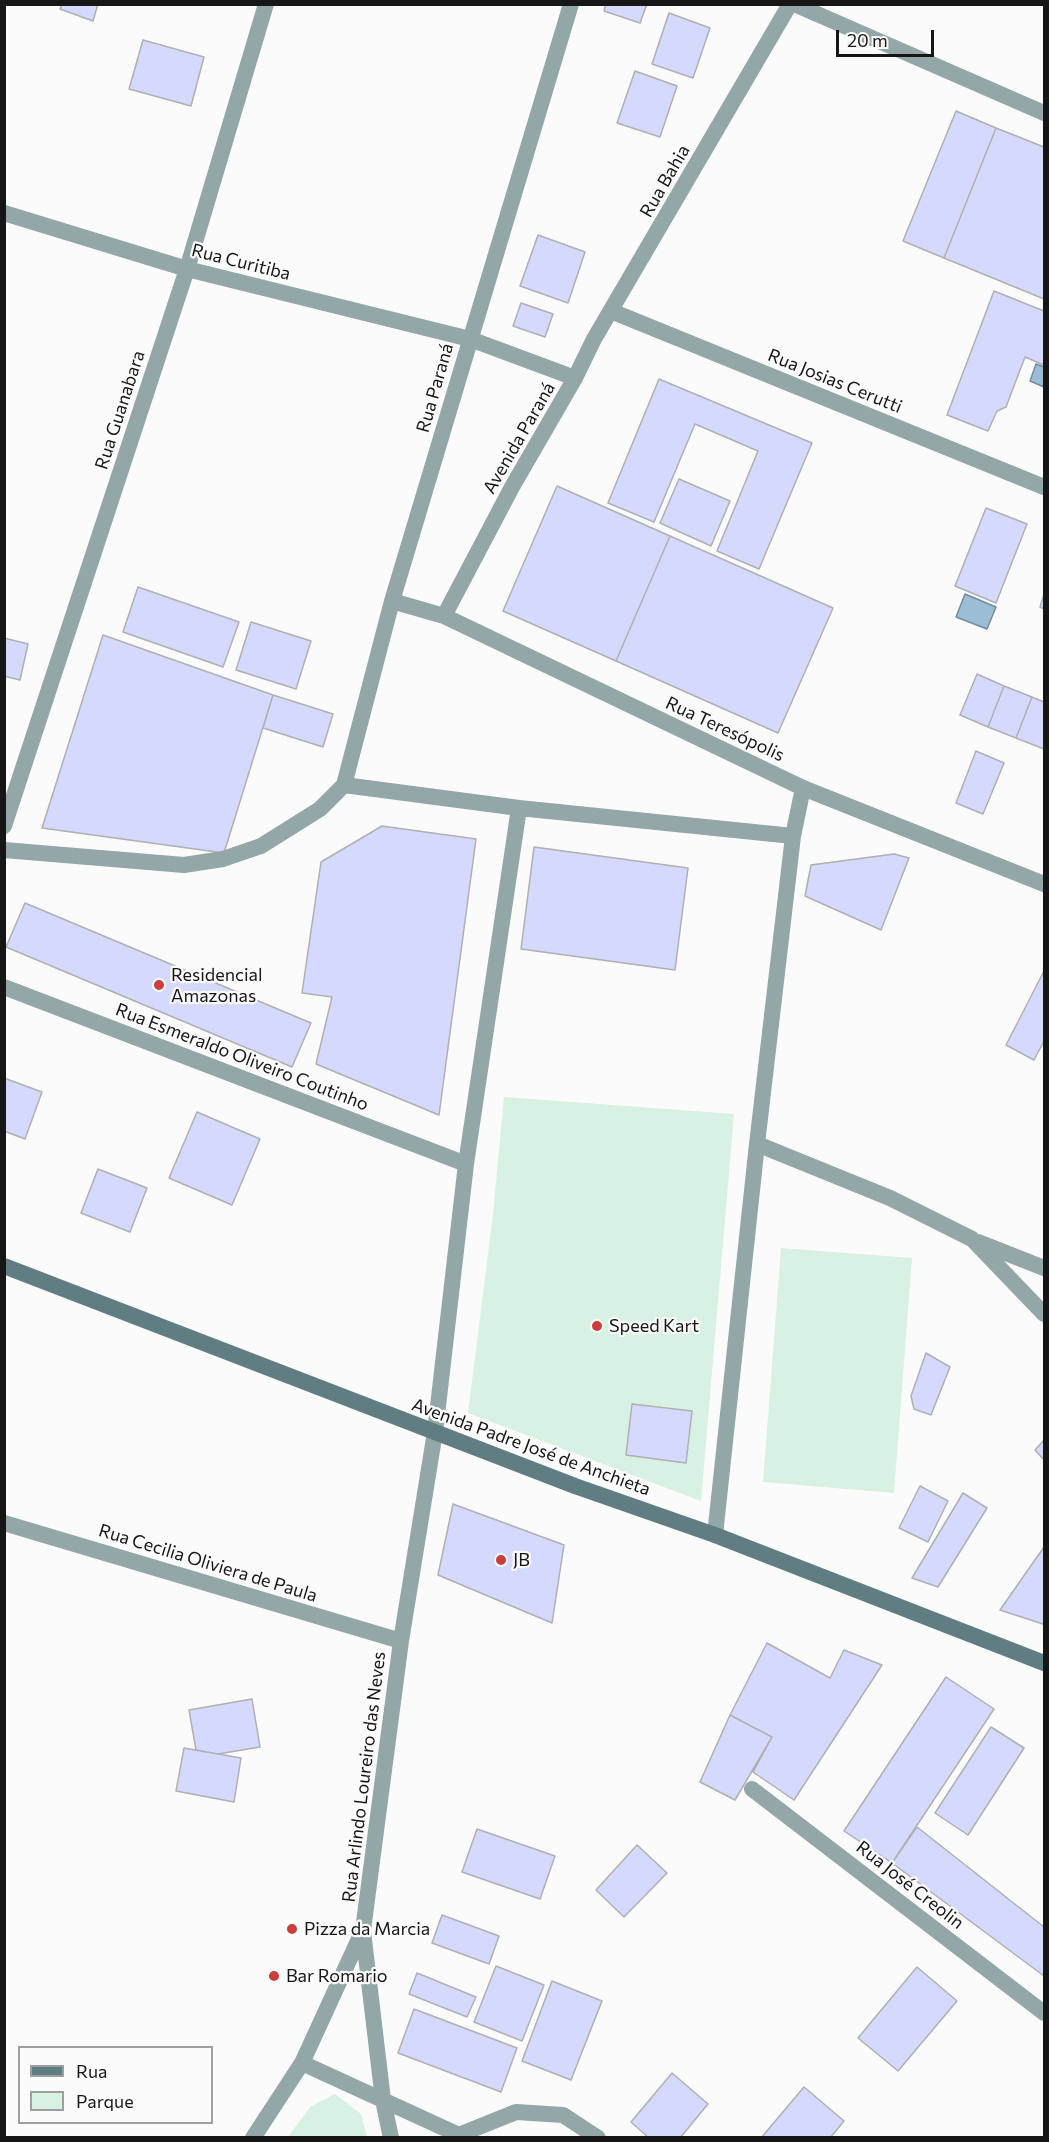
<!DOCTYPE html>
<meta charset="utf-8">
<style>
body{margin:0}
#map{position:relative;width:1049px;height:2142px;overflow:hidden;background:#fbfbfc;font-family:Commissioner,sans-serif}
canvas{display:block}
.frame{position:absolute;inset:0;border:6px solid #161616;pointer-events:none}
.legend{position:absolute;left:18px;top:2046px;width:195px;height:78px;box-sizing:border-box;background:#fbfbfc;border:2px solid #9f9fa0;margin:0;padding:8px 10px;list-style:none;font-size:18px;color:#161616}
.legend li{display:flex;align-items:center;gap:12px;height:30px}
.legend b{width:30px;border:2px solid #9f9fa0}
.scale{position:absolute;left:836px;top:30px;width:98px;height:27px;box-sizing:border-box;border:3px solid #161616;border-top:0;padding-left:8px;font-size:18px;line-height:21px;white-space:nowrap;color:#161616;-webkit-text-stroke:4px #fbfbfc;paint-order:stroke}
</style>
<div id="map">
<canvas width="1049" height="2142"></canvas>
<div class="frame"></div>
<ul class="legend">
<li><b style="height:8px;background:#607e81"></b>Rua</li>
<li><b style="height:16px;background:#d7f1e2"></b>Parque</li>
</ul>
<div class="scale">20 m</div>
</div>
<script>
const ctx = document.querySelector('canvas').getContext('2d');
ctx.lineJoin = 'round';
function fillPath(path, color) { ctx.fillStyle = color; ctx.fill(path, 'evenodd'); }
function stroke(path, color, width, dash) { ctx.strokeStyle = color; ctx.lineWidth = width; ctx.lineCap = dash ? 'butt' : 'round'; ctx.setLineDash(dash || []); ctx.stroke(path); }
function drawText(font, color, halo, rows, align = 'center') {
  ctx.font = font + ' Commissioner,sans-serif'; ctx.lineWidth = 4.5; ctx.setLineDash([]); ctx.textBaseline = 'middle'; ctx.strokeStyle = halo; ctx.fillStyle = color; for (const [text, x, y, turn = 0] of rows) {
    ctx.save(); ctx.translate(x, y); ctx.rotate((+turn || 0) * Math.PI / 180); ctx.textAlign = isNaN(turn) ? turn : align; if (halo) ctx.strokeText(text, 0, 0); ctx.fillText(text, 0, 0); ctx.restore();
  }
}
fillPath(new Path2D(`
 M504 1097 734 1114 701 1501 468 1413 493 1214Z
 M781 1248 912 1258 894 1493 763 1482Z
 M335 2094 361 2114 367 2137H288L310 2107Z`), '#d7f1e2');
const water = new Path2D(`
 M1036 364 1044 367V387L1030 381Z
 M965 594 996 607 987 629 956 617Z`);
fillPath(water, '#9bbed6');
stroke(water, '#738c9c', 1.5);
const building = new Path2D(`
 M62 4H98L93 21 60 9Z
 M606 4H647L640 23 604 11Z
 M669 13 710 28 693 78 652 64Z
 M143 40 204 57 191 106 129 89Z
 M635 71 677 86 660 137 617 123Z
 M956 111 996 128 944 258 903 241Z
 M996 128 1044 147V299L944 258Z
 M538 235 585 252 568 303 520 286Z
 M994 291 1044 311V365L1025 357 1006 407 997 411 988 431 947 415Z
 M521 303 553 314 545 337 513 326Z
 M659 379 812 443 759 569 717 551 758 451 695 424 654 522 608 503Z
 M679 479 730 501 711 546 660 523Z
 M557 486 670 536 616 661 503 611Z
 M986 508 1027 524 996 603 955 586Z
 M670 536 833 608 778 733 616 661Z
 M138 587 239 622 223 667 123 632Z
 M1044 594V609L1040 607Z
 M251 622 311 641 296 689 236 670Z
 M103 635 273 695 224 853 42 828Z
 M4 638 28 644 20 680 4 676Z
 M977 674 1004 686 988 727 960 715Z
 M1004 686 1032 697 1016 738 988 727Z
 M273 695 333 714 323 747 263 728Z
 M1032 697 1044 702V749L1016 738Z
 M976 751 1004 763 983 814 956 803Z
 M382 826 476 839 439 1115 316 1064 332 997 302 993 321 862Z
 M534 847 688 868 675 970 521 949Z
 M894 854 909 858 881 930 805 896 811 865Z
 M25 903 311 1023 292 1067 6 947Z
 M1044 971V1041L1034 1060 1006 1045Z
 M4 1078 42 1092 25 1139 4 1131Z
 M197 1112 260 1139 232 1205 169 1178Z
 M98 1169 147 1188 130 1232 81 1213Z
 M926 1353 950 1367 931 1415 914 1409 911 1396Z
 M632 1404 692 1411 686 1463 626 1455Z
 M1044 1440V1460L1035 1450Z
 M920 1486 948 1501 928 1542 899 1528Z
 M963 1493 987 1508 938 1587 912 1578Z
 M453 1504 564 1545 552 1623 438 1575Z
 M1044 1547V1623L1043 1624 1000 1610Z
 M767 1643 830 1678 844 1650 882 1665 794 1800 753 1772 772 1737 730 1715Z
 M946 1677 994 1709 892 1863 844 1831Z
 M252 1699 260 1747 218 1754 196 1750 189 1710Z
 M730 1715 772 1737 735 1800 700 1782Z
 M991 1727 1024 1748 968 1835 935 1813Z
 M184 1748 241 1758 234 1802 176 1791Z
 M917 1827 1044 1927V1976L892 1863Z
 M477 1829 555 1856 540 1899 462 1872Z
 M637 1845 667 1873 624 1917 596 1890Z
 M442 1915 499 1936 489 1964 432 1943Z
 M496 1966 544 1985 522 2041 474 2022Z
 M917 1967 957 2001 898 2071 858 2038Z
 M417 1973 476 1997 467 2017 409 1994Z
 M552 1981 602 2001 571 2080 522 2061Z
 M414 2009 517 2048 501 2092 398 2053Z
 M672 2073 708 2104 680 2138H649L631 2122Z
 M804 2087 844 2121 830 2138H761Z`);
fillPath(building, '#d5d9fd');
stroke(building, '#afb0b1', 1.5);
stroke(new Path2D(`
 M794 4 1044 113
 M4 213 187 269 470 339 575 378
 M611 311 1044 487
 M392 601 444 616 803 788 1044 884
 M444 616 512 487 575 378 594 339 790 4
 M344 785 392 601 571 4
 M344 785 519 808 793 836
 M4 826 187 269 266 4
 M4 850 184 865 223 859 261 846 320 809 344 785
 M4 987 466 1164
 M757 1144 890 1198 972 1239 1044 1314
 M978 1242 1044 1268
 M4 1523 401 1641
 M715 1535 757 1144 793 836 803 788
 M752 1789 1044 2013
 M363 1931 383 2100 391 2138
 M302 2063 459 2135
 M459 2135 516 2112 563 2115 598 2138
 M253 2138 302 2063 363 1930 401 1641 435 1432 466 1164 519 808`), '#93a7a8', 16);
stroke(new Path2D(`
 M4 1266 575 1486 715 1535 1044 1663`), '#607e81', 16);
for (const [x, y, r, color] of [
 [159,985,6,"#cc3e3c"],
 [597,1326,6,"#cc3e3c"],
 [501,1560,6,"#cc3e3c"],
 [292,1929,6,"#cc3e3c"],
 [274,1976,6,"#cc3e3c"]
]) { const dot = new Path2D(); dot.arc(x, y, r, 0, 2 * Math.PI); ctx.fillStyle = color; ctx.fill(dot); stroke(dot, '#fbfbfc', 2); }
drawText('18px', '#161616', '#fbfbfc', [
 ["Rua Bahia",665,181,-60],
 ["Rua Curitiba",241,262,14],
 ["Rua Josias Cerutti",835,381,22],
 ["Rua Paraná",435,388,-74],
 ["Rua Guanabara",120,410,-72],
 ["Avenida Paraná",519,438,-60],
 ["Rua Teresópolis",725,729,25],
 ["Rua Esmeraldo Oliveiro Coutinho",242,1057,21],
 ["Avenida Padre José de Anchieta",531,1447,20],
 ["Rua Cecilia Oliviera de Paula",208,1563,17],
 ["Rua Arlindo Loureiro das Neves",364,1777,-83],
 ["Rua José Creolin",910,1885,38]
]);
drawText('18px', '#161616', '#fbfbfc', [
 ["Residencial",171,975],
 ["Amazonas",171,996],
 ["Speed Kart",609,1326],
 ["JB",513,1560],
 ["Pizza da Marcia",304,1929],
 ["Bar Romario",286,1976]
], 'left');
</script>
